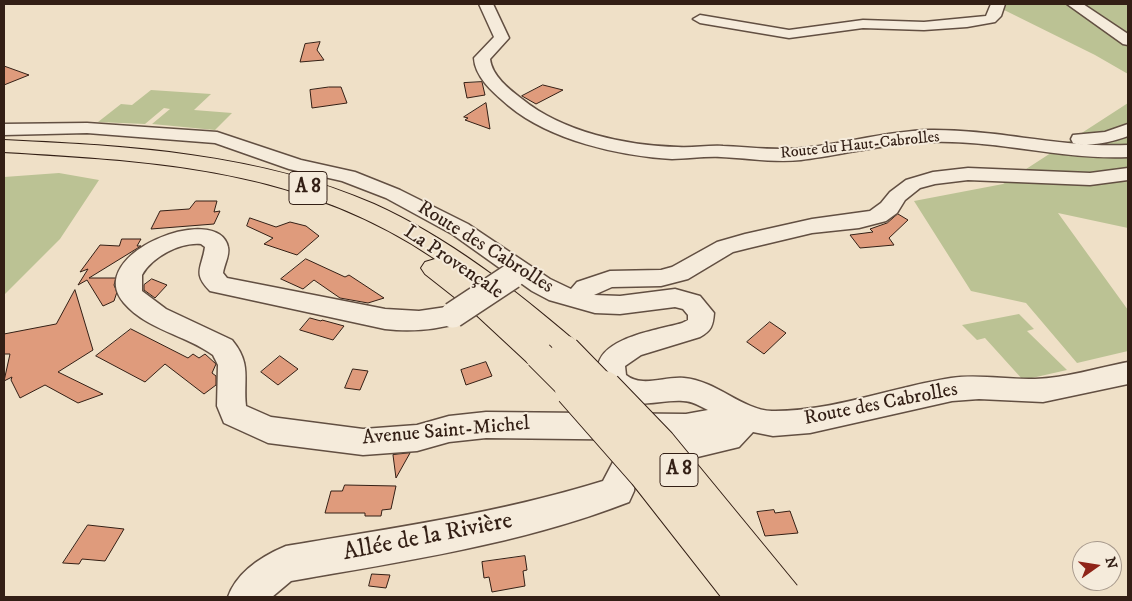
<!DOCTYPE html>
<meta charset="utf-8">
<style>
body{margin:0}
#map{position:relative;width:1132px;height:601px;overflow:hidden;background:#efe0c7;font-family:"IM FELL DW Pica",serif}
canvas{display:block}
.frame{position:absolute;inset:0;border:5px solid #331f15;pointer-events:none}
.north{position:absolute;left:1072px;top:541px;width:50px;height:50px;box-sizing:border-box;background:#f5ebdb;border:1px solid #a7998c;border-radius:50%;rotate:77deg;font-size:14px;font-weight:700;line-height:20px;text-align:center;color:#331f15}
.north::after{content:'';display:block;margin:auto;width:18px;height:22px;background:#8f2418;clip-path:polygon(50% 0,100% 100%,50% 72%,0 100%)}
</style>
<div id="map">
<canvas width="1132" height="601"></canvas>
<div class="frame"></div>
<div class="north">N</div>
</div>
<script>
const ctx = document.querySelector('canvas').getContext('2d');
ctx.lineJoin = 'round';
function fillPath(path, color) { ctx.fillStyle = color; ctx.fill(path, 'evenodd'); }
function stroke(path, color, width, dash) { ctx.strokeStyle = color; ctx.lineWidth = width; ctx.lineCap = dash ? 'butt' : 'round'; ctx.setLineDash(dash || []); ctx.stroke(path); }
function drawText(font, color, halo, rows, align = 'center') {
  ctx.font = font + ' "IM FELL DW Pica",serif'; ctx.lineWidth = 4; ctx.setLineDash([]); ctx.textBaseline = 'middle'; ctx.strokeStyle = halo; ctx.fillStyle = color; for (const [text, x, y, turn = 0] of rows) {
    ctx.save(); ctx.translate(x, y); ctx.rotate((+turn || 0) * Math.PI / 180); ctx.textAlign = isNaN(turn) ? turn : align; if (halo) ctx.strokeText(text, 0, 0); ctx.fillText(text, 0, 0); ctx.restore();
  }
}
fillPath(new Path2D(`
 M992 4H1128V74L1095 55Z
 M151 90 211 94 194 110 232 113 215 130 152 124 170 109 164 108 145 124 98 122 121 104 132 105Z
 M1128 103V228L1058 213 1128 310V351L1077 363 1026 303 971 291 914 201 1003 184Z
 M59 173 99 180 60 239 4 295V177Z
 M1019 314 1034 329 1027 331 1067 370 1023 380 985 338 977 340 962 325Z`), '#bbc294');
const building = new Path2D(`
 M320 42 317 50 324 60 300 62 305 44Z
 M4 66 29 75 4 85Z
 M482 82 485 95 467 98 464 83Z
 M543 85 563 90 536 104 522 96Z
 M329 87H341L347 103 312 108 310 90Z
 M486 103 490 129 465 120 468 118 464 117Z
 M196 201H217L214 212 220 211 214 224 151 229 160 211 189 209Z
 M898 214 908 220 889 238 894 245 860 248 850 235 873 232 870 229 887 223Z
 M250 218 276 227 290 222 306 226 319 236 297 255 264 244 273 238 247 226Z
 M122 239H141L137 246H141L89 278H116L114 285 117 292 114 301 103 306 87 280 78 285 88 269 80 272 100 245 119 246Z
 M306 259 345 277 349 275 384 298 368 303 340 298 314 280 303 289 281 279Z
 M152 279 167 285 155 298 144 290V285Z
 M75 290 93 350 58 372 103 394 78 403 45 385 20 398 11 380 12 377 4 381 10 354H4V334L56 324Z
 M310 318 321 321 322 320 344 326 333 340 300 330Z
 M770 322 786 333 764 354 747 342Z
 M131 329 188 358 193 354 199 358 205 354 216 364 212 373 216 376V385L204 394 165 364 145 382 96 356Z
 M280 356 298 369 278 385 261 372Z
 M486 362 492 376 466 385 461 370Z
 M353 369 368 371 360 390 345 388Z
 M410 453 396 478 393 455Z
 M345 485 396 486 391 509 382 510 381 516H365V513H325L331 491H342Z
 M774 510 775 513 790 511 798 533 765 536 757 512Z
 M88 525 124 529 105 561 82 559 79 564 63 563Z
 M525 556 527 570 523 571 525 586 492 592 489 577 484 578 482 562Z
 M372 574 390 575 386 588 369 586Z`);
fillPath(building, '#df9b7c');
stroke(building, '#331f15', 1);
const minor = new Path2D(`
 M479 4H493L509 38 490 59C492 76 509 89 522 99 562 132 627 146 678 147 693 148 708 145 723 146 750 147 776 151 802 148 844 144 886 131 929 130 996 129 1060 148 1128 145V157C1061 160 995 139 928 142 885 143 843 155 801 160 774 163 748 158 721 157 705 156 689 159 672 159 619 156 550 140 509 106 495 94 475 78 474 58L494 37Z
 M991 4H1005L1001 16 995 22 967 27 924 30 863 28 789 38 700 23 693 19 700 15 789 30 863 20 924 22 986 16Z
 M1067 4H1083L1128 34V45L1123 44Z
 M87 123 217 132 301 160 355 172 400 190 468 224 550 279 571 289 577 282 610 271 661 270 672 267 717 242 745 234 812 219 870 211 881 203 890 192 906 180 933 172 968 168 1090 173 1128 168V180L1090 185 968 180 935 184 920 188 905 200 897 213 886 221 859 228 812 233 749 248 733 252 688 279 661 286 612 287 594 295 620 296 675 289 700 296 714 313C713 326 711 331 700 337L641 355 625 366 626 375C642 388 665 376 684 378 717 381 742 410 772 411 831 412 893 387 951 378 980 374 1007 380 1035 379 1066 378 1097 368 1128 362V384L1043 402 979 399 952 401 810 433 773 436 753 432 739 447 681 461 635 482 634 491 629 502C521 544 405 561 291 581L272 597H228C237 572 262 556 286 546 393 528 500 513 603 481L613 462 663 440 486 438 449 442 417 451 363 455 268 443 224 423 217 406 218 365 213 355C186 335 147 330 124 303 82 254 218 201 228 247 230 255 224 265 223 273L227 278 385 309 419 311 453 306 462 308 466 315 462 322C436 330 412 332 385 329L210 291C192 273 202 268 205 247L201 244C180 242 152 257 142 275V291L166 309 232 340C252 364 243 379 246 406L271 417 363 429 417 425 449 416 486 412 686 414 708 410C700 406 692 401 683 401 657 399 618 416 602 385 599 378 597 374 598 367 601 337 659 330 682 323L688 320V315L683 309 675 307 620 314 595 313 549 300 532 291 452 234 386 198 342 181 289 169 215 143 87 133 4 135V124Z
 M1128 124V136C1111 142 1091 147 1073 143L1071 139 1073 135 1105 132Z`);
const highway = new Path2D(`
 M4 140C129 146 258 153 374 204 449 238 514 289 576 342L581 350 576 358 566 361 553 356 550 363 539 367 528 363 472 311 425 274 421 268 425 262 435 259C303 169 158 161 4 152Z`);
stroke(minor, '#624f42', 3);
stroke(highway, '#331f15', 2);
fillPath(minor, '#f5ebdb');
fillPath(highway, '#efe0c7');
const minorBridge = new Path2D(`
 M453 315 512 276`);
const highwayBridgeFar1 = new Path2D(`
 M566 350 605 390
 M539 355 574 390`);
const highwayBridge = new Path2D(`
 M573 389 646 472 744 597
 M604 389 658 445 783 597`);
stroke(minorBridge, '#624f42', 28, []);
stroke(highwayBridgeFar1, '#331f15', 30, []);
stroke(highwayBridge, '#331f15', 38, []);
stroke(minorBridge, '#f5ebdb', 25);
stroke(highwayBridgeFar1, '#efe0c7', 28);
stroke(highwayBridge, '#efe0c7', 36);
drawText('16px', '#331f15', '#f5ebdb', [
 ["Route du Haut-Cabrolles",860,146,-6]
]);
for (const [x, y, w] of [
 [308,188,38],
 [679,470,38]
]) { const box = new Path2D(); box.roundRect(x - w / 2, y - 16.5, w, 33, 4); ctx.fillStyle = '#f5ebdb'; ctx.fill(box); stroke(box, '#331f15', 1); }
drawText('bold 19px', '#331f15', null, [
 ["A 8",308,188],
 ["A 8",679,470]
]);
drawText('20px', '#331f15', '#f5ebdb', [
 ["Route des Cabrolles",485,248,32],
 ["La Provençale",453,263,34],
 ["Route des Cabrolles",881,405,-11],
 ["Avenue Saint-Michel",446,432,-5]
]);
drawText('24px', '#331f15', '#f5ebdb', [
 ["Allée de la Rivière",428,538,-11]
]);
</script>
